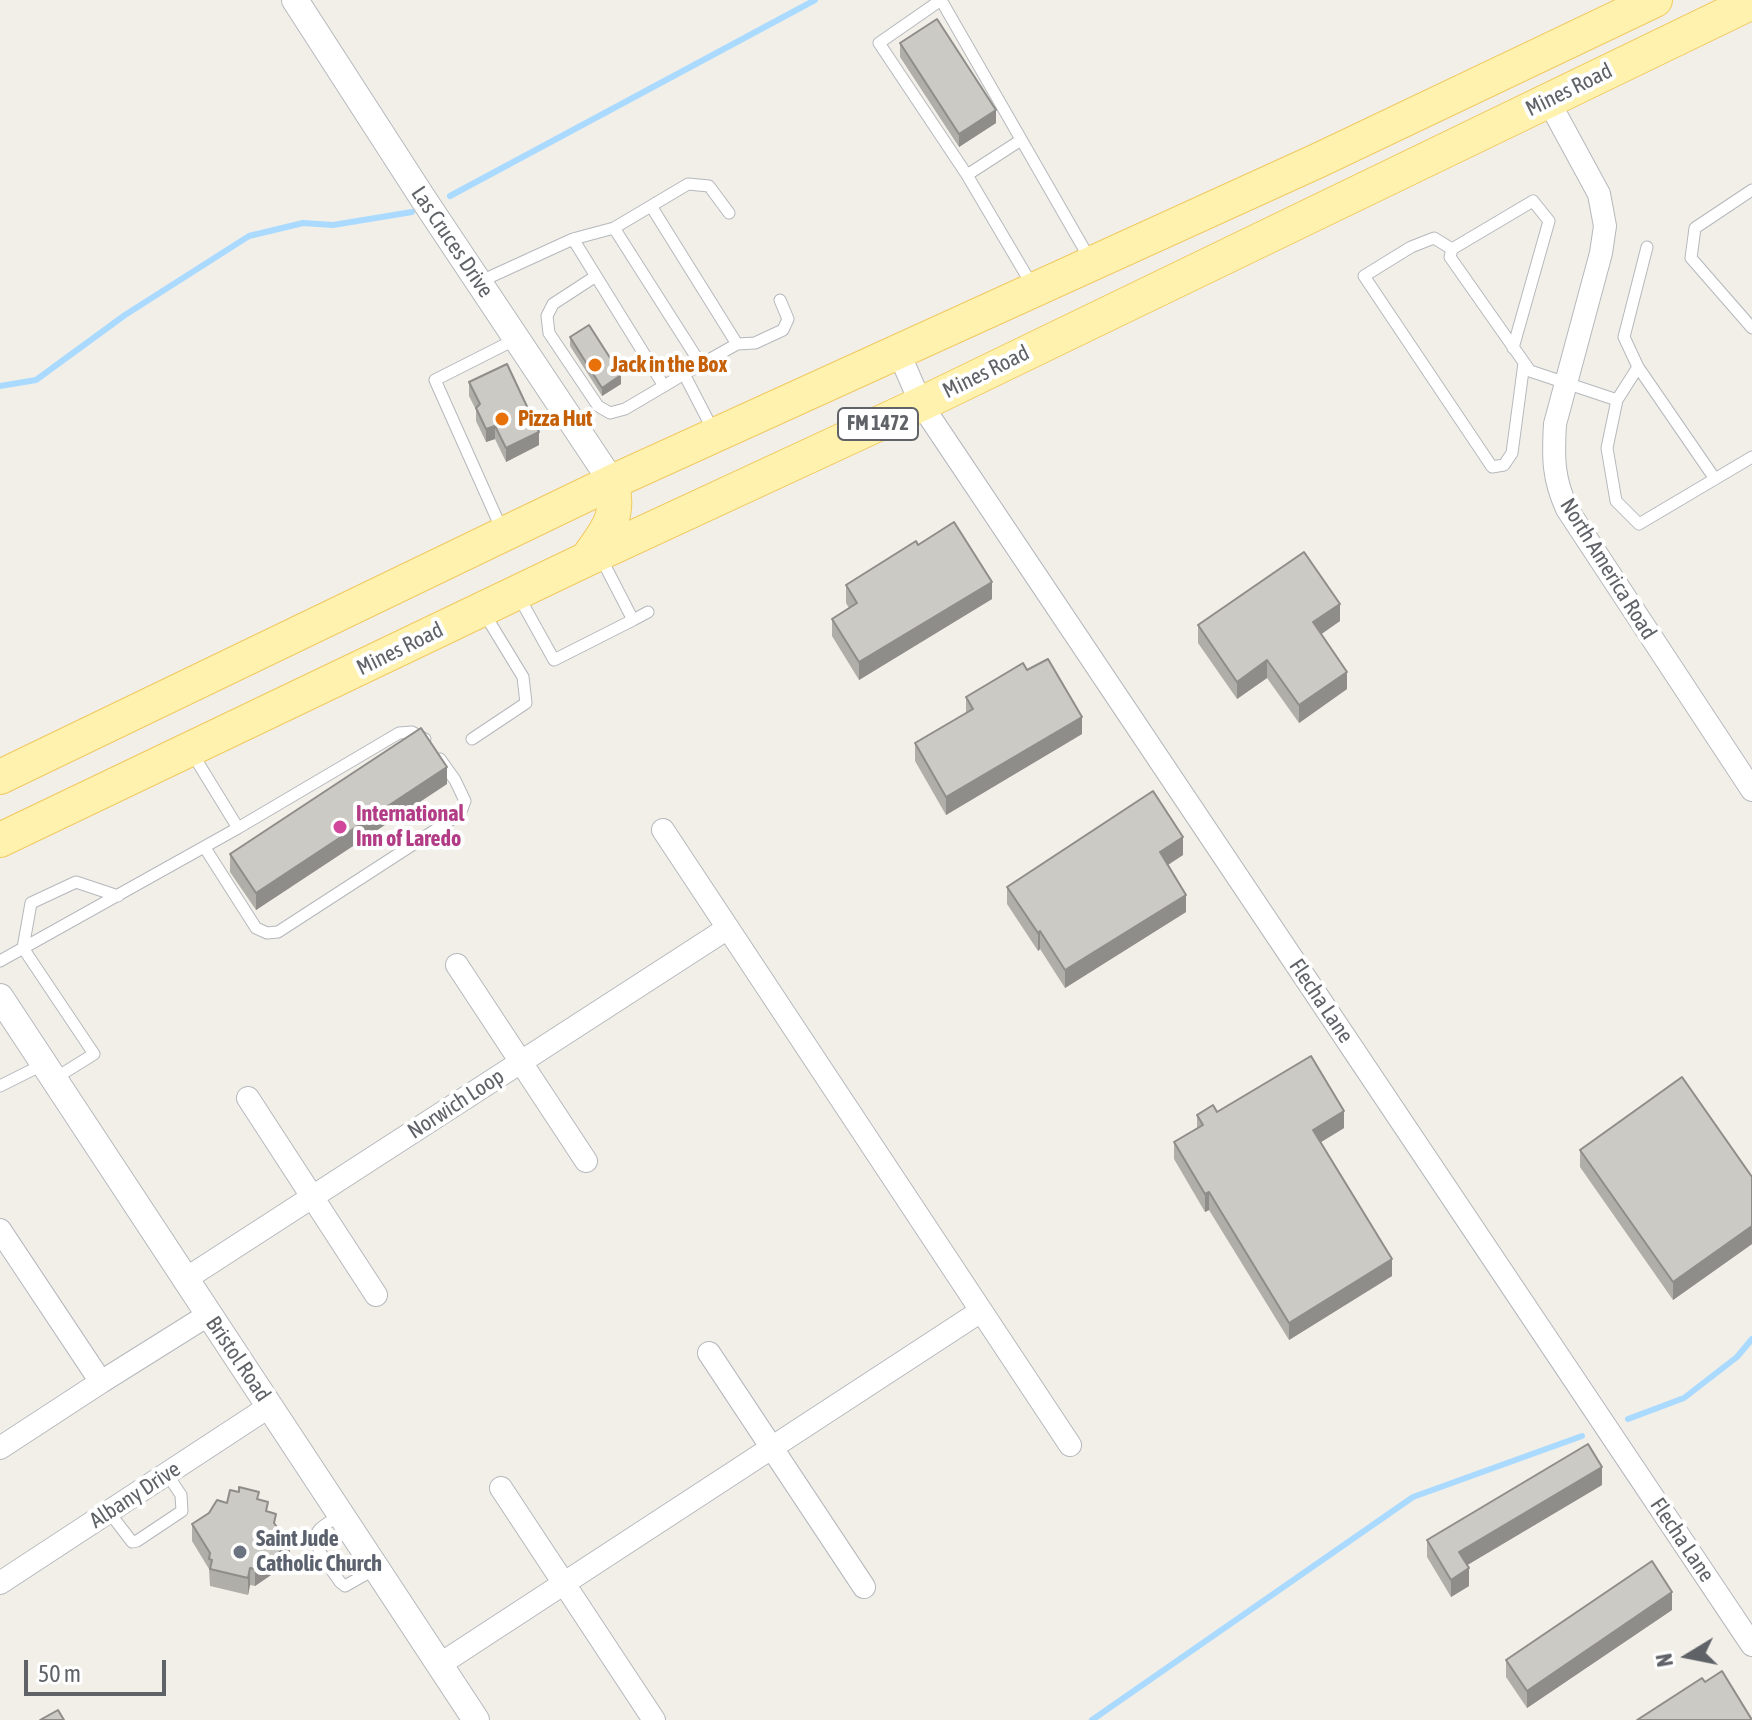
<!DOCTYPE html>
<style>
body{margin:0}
#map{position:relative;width:1752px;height:1720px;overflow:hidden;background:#f1efe8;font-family:"Asap Condensed",sans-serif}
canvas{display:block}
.north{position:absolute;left:1648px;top:1616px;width:80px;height:80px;-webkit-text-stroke:6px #fff;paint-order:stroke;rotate:260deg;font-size:22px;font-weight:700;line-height:32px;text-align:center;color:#5f6368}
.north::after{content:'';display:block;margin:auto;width:28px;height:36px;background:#5f6368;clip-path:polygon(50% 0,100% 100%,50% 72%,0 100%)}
.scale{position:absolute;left:24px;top:1660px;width:142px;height:36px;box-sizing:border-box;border:4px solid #5f6368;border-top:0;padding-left:10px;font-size:24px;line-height:28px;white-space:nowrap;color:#5f6368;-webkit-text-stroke:6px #fff;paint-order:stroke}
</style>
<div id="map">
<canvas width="1752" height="1720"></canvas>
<div class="north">N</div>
<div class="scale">50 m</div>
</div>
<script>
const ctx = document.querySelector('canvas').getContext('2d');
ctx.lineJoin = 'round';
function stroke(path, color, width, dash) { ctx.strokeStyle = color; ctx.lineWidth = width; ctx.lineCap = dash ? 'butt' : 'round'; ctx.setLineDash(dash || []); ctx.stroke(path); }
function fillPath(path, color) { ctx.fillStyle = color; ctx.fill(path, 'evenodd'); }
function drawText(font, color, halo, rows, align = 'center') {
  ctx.font = font + ' "Asap Condensed",sans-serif'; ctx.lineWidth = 8; ctx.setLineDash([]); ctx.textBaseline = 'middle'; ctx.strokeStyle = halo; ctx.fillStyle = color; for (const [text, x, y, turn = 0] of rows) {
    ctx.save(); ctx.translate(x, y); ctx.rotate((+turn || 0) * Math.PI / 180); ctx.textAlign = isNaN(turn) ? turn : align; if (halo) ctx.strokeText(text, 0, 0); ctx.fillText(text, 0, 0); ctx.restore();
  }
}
stroke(new Path2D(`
 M450 196 815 0
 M0 386 36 380 125 315 249 236 303 223 333 225 412 212
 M1628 1419 1684 1398 1737 1357 1752 1339
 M1092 1720 1413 1497 1582 1436`), '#aadaff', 6);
const service = new Path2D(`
 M967 175 1021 140
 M1752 190 1695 228 1691 258 1752 328
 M651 206 688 184 709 186 729 213
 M573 239 614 228
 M1452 249 1434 238 1411 247 1364 276 1492 467 1504 465 1512 453 1524 363
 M596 276 553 304 547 316 549 333 598 406 610 413 625 409 664 386
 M479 282 573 239 664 386 684 374 714 432
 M1032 285 967 175 879 43 941 0 1091 261
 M1513 348 1549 221 1533 201 1452 249 1450 257 1530 371 1617 400 1607 448 1616 501 1639 524 1752 457
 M700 363 614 228 651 206 737 344
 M1638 367 1715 479
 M684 374 737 344 755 343 783 330 788 319 780 300
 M1617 400 1638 367 1624 337 1647 247
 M502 530 435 380 516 339
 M519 597 554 660 633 620 601 558
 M633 620 648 612
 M472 739 526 703 523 677 484 613
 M192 753 238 828 399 733 412 732 425 739
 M205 848 256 928 267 933 278 932 460 814 465 801 455 780 440 759
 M0 961 238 828
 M54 1079 94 1054 23 948 31 903 76 882 118 896
 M0 1086 44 1064
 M109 1512 132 1542 137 1541 182 1511 181 1495 167 1474
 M340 1515C334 1520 324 1524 319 1530 308 1543 333 1571 340 1582L345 1586 375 1569`);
const minor = new Path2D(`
 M1548 100 1599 194 1605 226 1601 253 1555 424C1553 458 1553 478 1567 509L1752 790
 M899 353 921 404 1752 1645
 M663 830 1070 1445
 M457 965 586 1161
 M248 1098 376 1295
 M0 1230 101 1382 0 1448
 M184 1280 728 928
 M709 1353 864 1587
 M101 1382 208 1315
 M501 1488 654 1720
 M0 1583 270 1406
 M439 1665 981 1311`);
const tertiary = new Path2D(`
 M295 0 424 200 612 482
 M0 997 476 1720`);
const primary = new Path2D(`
 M587 559C607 530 620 519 612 482
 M0 777 612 482 1317 161 1655 0
 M0 840 587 559 921 404 1752 2`);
stroke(service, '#b5b8bc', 13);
stroke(minor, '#b5b8bc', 24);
stroke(tertiary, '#b5b8bc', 28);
stroke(primary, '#f2c960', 36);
stroke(service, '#fff', 11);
stroke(minor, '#fff', 22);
stroke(tertiary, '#fff', 26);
stroke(primary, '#fff2af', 34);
fillPath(new Path2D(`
 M900 43 996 123 959 147 900 57Z
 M570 337 621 384 602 396 570 346Z
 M469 382 539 445 506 462 495 439 486 442 476 421V410L469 396Z
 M918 545 992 599 859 680 832 636V619L849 608 846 603V585Z
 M1340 621 1321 634 1347 689 1299 723 1267 678 1237 699 1198 643V625Z
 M1027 670 1082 734 946 815 915 761V743L966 713V697Z
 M447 784 256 910 230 872V854Z
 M1183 855 1168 865 1186 912 1065 988 1040 949 1038 951 1007 904V887Z
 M1217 1112 1344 1128 1321 1142 1392 1276 1289 1340 1209 1210 1205 1212 1174 1159V1142L1197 1128V1115Z
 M1580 1150 1752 1177V1244L1673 1300 1580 1167Z
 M1602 1485 1467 1565 1469 1586 1451 1597 1427 1557V1540Z
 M259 1500 268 1512 276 1526 290 1562 255 1586 250 1585 248 1595 210 1586 209 1569 192 1541V1524Z
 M1672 1610 1527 1708 1506 1677V1660Z`), '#afaea9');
fillPath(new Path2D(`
 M996 110V123L959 147V134Z
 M621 375V384L602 396V388Z
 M495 426V439L486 442V429Z
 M539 432V445L506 462V448Z
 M992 582V599L859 680V662Z
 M1340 604V621L1313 640V622Z
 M1267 660V678L1237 699V682Z
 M1347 672V689L1299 723V705Z
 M1082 717V734L946 815V797Z
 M447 767V784L256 910V893Z
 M1183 837V855L1160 870V852Z
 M1186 895V912L1065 988V970Z
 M1040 931V949L1038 951V933Z
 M1344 1111V1128L1313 1147V1130Z
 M1209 1192V1210L1205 1212V1194Z
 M1752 1226V1244L1673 1300V1282Z
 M1392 1259V1276L1289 1340V1323Z
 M1602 1467V1485L1459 1570V1552Z
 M290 1545V1562L255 1586V1569Z
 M250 1568V1585L248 1595V1578Z
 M1469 1568V1586L1451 1597V1580Z
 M1672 1592V1610L1527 1708V1691Z`), '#8f8d8a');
const building = new Path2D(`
 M937 19 996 110 959 134 900 43Z
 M589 325 621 375 602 388 570 337Z
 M507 364 539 432 506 448 495 426 486 429 476 408 480 404 469 382Z
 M954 522 992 582 859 662 832 619 857 603 846 585 916 541 918 545Z
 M1304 552 1340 604 1313 622 1347 672 1299 705 1267 660 1237 682 1198 625Z
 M1048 659 1082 717 946 797 915 743 973 709 966 697 1023 663 1027 670Z
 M421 728 447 767 256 893 230 854Z
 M1153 791 1183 837 1160 852 1186 895 1065 970 1040 931 1038 933 1007 887Z
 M1311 1056 1344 1111 1313 1130 1392 1259 1289 1323 1209 1192 1205 1194 1174 1142 1203 1125 1197 1115 1213 1105 1217 1112Z
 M1682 1077 1752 1177V1226L1673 1282 1580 1150Z
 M1588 1444 1602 1467 1459 1552 1469 1568 1451 1580 1427 1540Z
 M239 1487 259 1492 257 1499 268 1502 266 1511 276 1514 274 1523 290 1545 255 1569 250 1568 248 1578 210 1569 212 1560 209 1559 210 1553 192 1524 209 1513 217 1500 227 1503 230 1490 239 1492Z
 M1652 1561 1672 1592 1527 1691 1506 1660Z
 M1722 1671 1752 1720H1637L1702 1678 1705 1682Z
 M58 1710 64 1720H40Z`);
fillPath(building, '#cccac5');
stroke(building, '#8f8d8a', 2);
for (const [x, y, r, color] of [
 [595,365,8,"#e8710a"],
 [502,419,8,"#e8710a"],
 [340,827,8,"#d1479c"],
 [240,1552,8,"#6b7280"]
]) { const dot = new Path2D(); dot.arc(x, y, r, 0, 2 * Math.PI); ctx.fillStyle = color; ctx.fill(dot); stroke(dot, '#fff', 3); }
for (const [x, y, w] of [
 [878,424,80]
]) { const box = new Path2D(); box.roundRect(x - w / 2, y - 16, w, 32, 6); ctx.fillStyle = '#fff'; ctx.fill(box); stroke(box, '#5f6368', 2); }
drawText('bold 20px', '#5f6368', null, [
 ["FM 1472",878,424]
]);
drawText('22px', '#5f6368', '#fff', [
 ["Mines Road",1569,90,-26],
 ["Las Cruces Drive",452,242,56],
 ["Mines Road",986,372,-26],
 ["North America Road",1608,569,58],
 ["Mines Road",400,649,-26],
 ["Flecha Lane",1321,1001,56],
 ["Norwich Loop",456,1104,-33],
 ["Bristol Road",238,1359,56],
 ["Albany Drive",135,1495,-33],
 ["Flecha Lane",1682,1540,56]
]);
drawText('bold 22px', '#c56008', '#fff', [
 ["Jack in the Box",611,365],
 ["Pizza Hut",518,419]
], 'left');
drawText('bold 22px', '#b23c85', '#fff', [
 ["International",356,814],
 ["Inn of Laredo",356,839]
], 'left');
drawText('bold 22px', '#5b616d', '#fff', [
 ["Saint Jude",256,1539],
 ["Catholic Church",256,1564]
], 'left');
</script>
